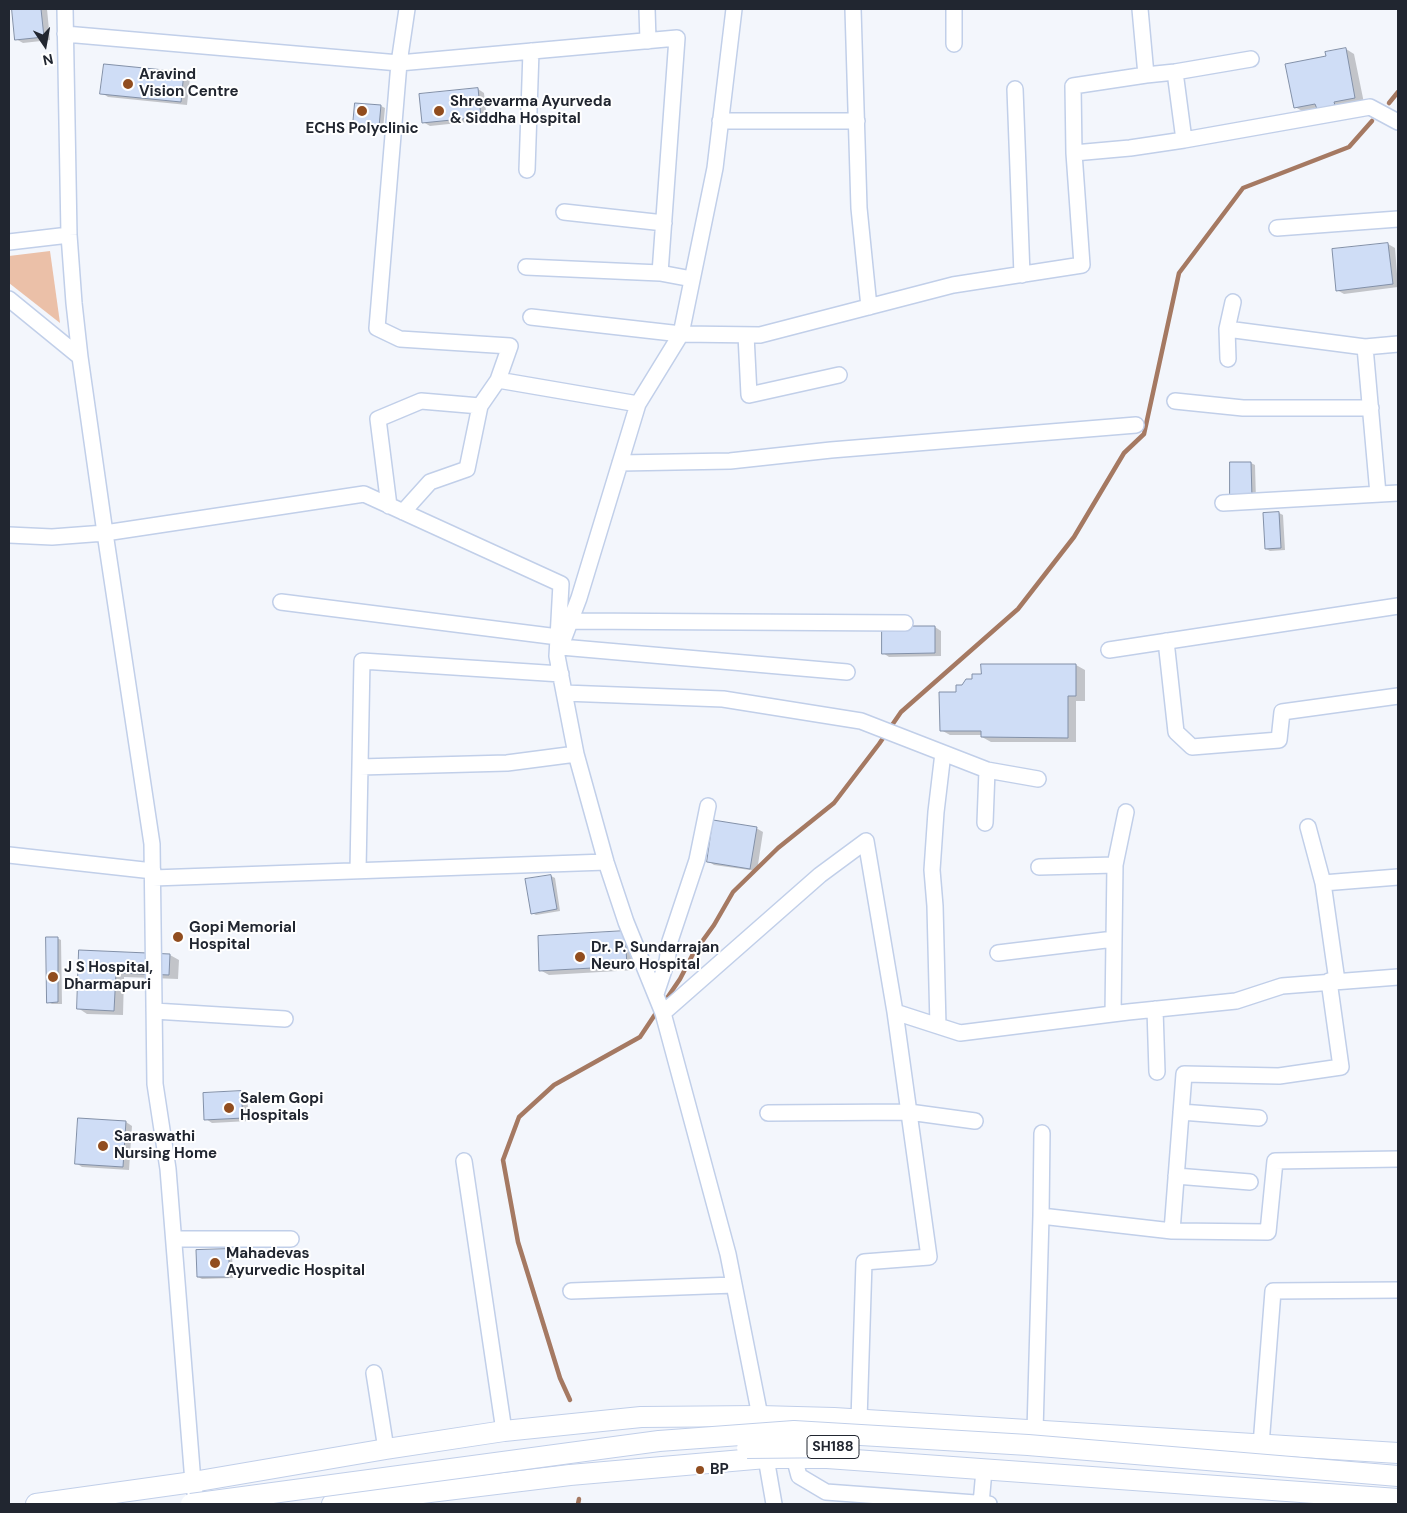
<!DOCTYPE html>
<style>
body{margin:0}
#map{position:relative;width:1407px;height:1513px;overflow:hidden;background:#f3f6fc;font-family:"DM Sans",sans-serif}
canvas{display:block}
.frame{position:absolute;inset:0;border:10px solid #212630;pointer-events:none}
.north{position:absolute;left:20px;top:20px;width:50px;height:50px;-webkit-text-stroke:4px #fff;paint-order:stroke;rotate:168deg;font-size:14px;font-weight:700;line-height:20px;text-align:center;color:#212630}
.north::after{content:'';display:block;margin:auto;width:18px;height:22px;background:#212630;clip-path:polygon(50% 0,100% 100%,50% 72%,0 100%)}
</style>
<div id="map">
<canvas width="1407" height="1513"></canvas>
<div class="frame"></div>
<div class="north">N</div>
</div>
<script>
const ctx = document.querySelector('canvas').getContext('2d');
ctx.lineJoin = 'round';
function fillPath(path, color) { ctx.fillStyle = color; ctx.fill(path, 'evenodd'); }
function stroke(path, color, width, dash) { ctx.strokeStyle = color; ctx.lineWidth = width; ctx.lineCap = dash ? 'butt' : 'round'; ctx.setLineDash(dash || []); ctx.stroke(path); }
function drawText(font, color, halo, rows, align = 'center') {
  ctx.font = font + ' "DM Sans",sans-serif'; ctx.lineWidth = 4; ctx.setLineDash([]); ctx.textBaseline = 'middle'; ctx.strokeStyle = halo; ctx.fillStyle = color; for (const [text, x, y, turn = 0] of rows) {
    ctx.save(); ctx.translate(x, y); ctx.rotate((+turn || 0) * Math.PI / 180); ctx.textAlign = isNaN(turn) ? turn : align; if (halo) ctx.strokeText(text, 0, 0); ctx.fillText(text, 0, 0); ctx.restore();
  }
}
fillPath(new Path2D(`
 M50 251 60 323 9 283V256Z`), '#ebc0a8');
fillPath(new Path2D(`
 M13 9H47L50 40 23 43 16 39Z
 M1346 49 1354 54 1364 103 1304 112 1295 107 1327 57Z
 M184 73 190 77 187 105 108 97 102 93Z
 M478 89 484 93 487 120 430 126 423 122Z
 M381 106 385 108 383 129 359 127 355 125Z
 M1388 244 1395 248 1398 287 1344 294 1337 290Z
 M1231 463H1251L1255 465 1256 500Z
 M1279 513 1283 515 1285 550 1270 551 1266 549Z
 M935 627 941 631V656L889 657 883 653Z
 M1076 665 1085 670V701H1076V742H991L982 737V735H950L941 730 957 693 962 686 973 681Z
 M756 828 763 832 757 871 714 865 708 861Z
 M551 876 555 878 560 911 536 915 532 913Z
 M57 938 61 940 62 1004H52L48 1002Z
 M633 938 635 970 549 975 540 970Z
 M80 952 170 955 179 960 178 979 124 977 123 1015 87 1014 78 1008Z
 M241 1092 247 1096 249 1121 212 1123 206 1119Z
 M79 1119 126 1122 132 1126 129 1170 82 1167 76 1163Z
 M228 1251 232 1253 233 1278 202 1279 198 1277Z`), '#0003');
stroke(new Path2D(`
 M1389 103 1398 92
 M663 1004 680 979 693 954 714 925 733 892 778 848 834 803 879 744 901 712 1018 609 1074 537 1124 453 1144 434 1179 273 1243 188 1349 147 1372 121
 M570 1400 560 1378 518 1242 503 1160 519 1117 554 1085 640 1037 658 1010
 M578 1504 579 1499`), '#a57962', 4.5);
const building = new Path2D(`
 M12 9H41L44 37 15 40Z
 M1346 48 1355 98 1334 102 1335 105 1317 109 1315 104 1294 108 1285 64 1326 56 1325 52Z
 M104 64 184 72 181 102 100 94Z
 M478 88 481 117 422 123 419 94Z
 M355 103 381 105 379 127 353 125Z
 M1388 243 1393 284 1336 291 1332 249Z
 M1230 462H1251L1252 498H1230Z
 M1279 512 1281 548 1265 549 1263 513Z
 M882 626H935V653L882 654Z
 M981 664H1076V696H1068V738L981 737V731H940L939 692H956V685H962L966 679H972V674H981Z
 M713 820 757 827 750 869 707 862Z
 M551 875 557 909 531 914 525 879Z
 M625 931 627 966 539 971 538 936Z
 M46 937H58V1002L47 1003Z
 M79 950 170 954 169 975 116 973 114 1011 77 1009Z
 M241 1091 243 1118 204 1120 203 1093Z
 M78 1118 126 1121 123 1167 75 1164Z
 M229 1249V1277H197L196 1250Z`);
fillPath(building, '#cfddf6');
stroke(building, '#8290a8', 1);
const minor = new Path2D(`
 M65 9 69 235 74 303 80 357 105 533 152 844 155 1084 168 1169 193 1482 197 1504
 M647 9 648 41
 M853 9 859 208 869 307
 M65 34 399 63 407 9
 M954 44V9
 M1175 72 1184 140
 M1146 75 1175 72 1251 59
 M1015 89 1022 275
 M720 121H857
 M1074 153 1130 148 1184 140 1370 107 1398 122
 M527 170 531 51
 M564 212 664 223
 M1277 228 1398 219
 M9 242 69 235
 M526 267 660 273
 M9 299 80 357
 M531 317 681 334 760 335 953 285 1082 265 1074 153 1073 86 1146 75 1140 9
 M1227 329 1365 347
 M746 335 749 395 839 375
 M1228 359 1227 329 1233 302
 M498 380 638 404
 M1175 401 1243 408H1371
 M620 463 730 461 831 450 1136 425
 M1378 494 1365 347 1398 344
 M1223 503 1398 493
 M389 506 378 419 421 401 480 406
 M403 512 430 482 467 469 480 406 498 380 510 346 400 339 377 328 399 63 677 38 660 273 692 279
 M9 535 52 537 105 533 364 494 561 584 557 656 576 754 606 862 626 922 663 1013 728 1254 760 1416
 M281 602 558 637
 M571 621 905 623
 M1166 641 1176 732 1192 747 1279 740 1282 712 1398 696
 M562 643 579 598 638 404 681 334 715 168 734 9
 M561 647 847 672
 M1109 650 1398 606
 M564 693 723 699 861 721 987 770 1038 779
 M360 767 507 763 576 754
 M985 823 987 770
 M1308 827 1323 883 1337 981
 M9 855 153 871
 M1039 867 1115 865
 M358 870 362 661 561 674
 M153 878 606 862
 M1323 883 1398 877
 M998 953 1114 939
 M656 994 667 961 670 941 697 860 708 806
 M1155 1009 1157 1072
 M154 1011 285 1019
 M663 1013 820 875 866 841 895 1012
 M1113 1014 1115 865 1126 812
 M938 1026 935 906 932 870 936 812 943 753
 M1181 1112 1259 1118
 M768 1113 909 1112 975 1121
 M464 1161 504 1431
 M1176 1176 1250 1182
 M1041 1216 1042 1133
 M1172 1231 1268 1232 1275 1161 1398 1159
 M174 1239H291
 M571 1291 734 1285
 M374 1373 386 1449
 M859 1420 864 1262 929 1257 895 1012 960 1033 1128 1012 1236 1001 1282 986 1398 977
 M1035 1431 1041 1216 1172 1231 1184 1074 1279 1076 1341 1067 1329 981
 M1261 1445 1273 1291 1398 1290
 M794 1457 799 1476 826 1492 989 1504
 M766 1458 774 1504
 M981 1504 984 1470`);
const major = new Path2D(`
 M36 1504 193 1482 386 1449 504 1431 641 1417 760 1416 834 1418 1398 1453
 M332 1504 570 1475 766 1458H827L1398 1499`);
stroke(minor, '#c1cfe9', 18);
stroke(major, '#c1cfe9', 22);
stroke(minor, '#fff', 15);
stroke(major, '#fff', 20);
const majorBridge = new Path2D(`
 M747 1448 848 1447
 M191 1504 659 1441 794 1431 1028 1445 1398 1476`);
stroke(majorBridge, '#c1cfe9', 22, []);
stroke(majorBridge, '#fff', 20);
for (const [x, y, r, color] of [
 [128,84,6,"#914d1f"],
 [362,111,6,"#914d1f"],
 [439,111,6,"#914d1f"],
 [178,937,6,"#914d1f"],
 [580,957,6,"#914d1f"],
 [53,977,6,"#914d1f"],
 [229,1108,6,"#914d1f"],
 [103,1146,6,"#914d1f"],
 [215,1263,6,"#914d1f"],
 [700,1470,5,"#914d1f"]
]) { const dot = new Path2D(); dot.arc(x, y, r, 0, 2 * Math.PI); ctx.fillStyle = color; ctx.fill(dot); stroke(dot, '#fff', 2); }
for (const [x, y, w] of [
 [833,1447,52]
]) { const box = new Path2D(); box.roundRect(x - w / 2, y - 11.5, w, 23, 4); ctx.fillStyle = '#fff'; ctx.fill(box); stroke(box, '#212630', 1); }
drawText('bold 14px', '#212630', null, [
 ["SH188",833,1447]
]);
drawText('bold 15px', '#212630', '#fff', [
 ["Aravind",139,75],
 ["Vision Centre",139,92],
 ["Shreevarma Ayurveda",450,102],
 ["& Siddha Hospital",450,119],
 ["ECHS Polyclinic",362,129,"center"],
 ["Gopi Memorial",189,928],
 ["Hospital",189,945],
 ["Dr. P. Sundarrajan",591,948],
 ["Neuro Hospital",591,965],
 ["J S Hospital,",64,968],
 ["Dharmapuri",64,985],
 ["Salem Gopi",240,1099],
 ["Hospitals",240,1116],
 ["Saraswathi",114,1137],
 ["Nursing Home",114,1154],
 ["Mahadevas",226,1254],
 ["Ayurvedic Hospital",226,1271],
 ["BP",710,1470]
], 'left');
</script>
